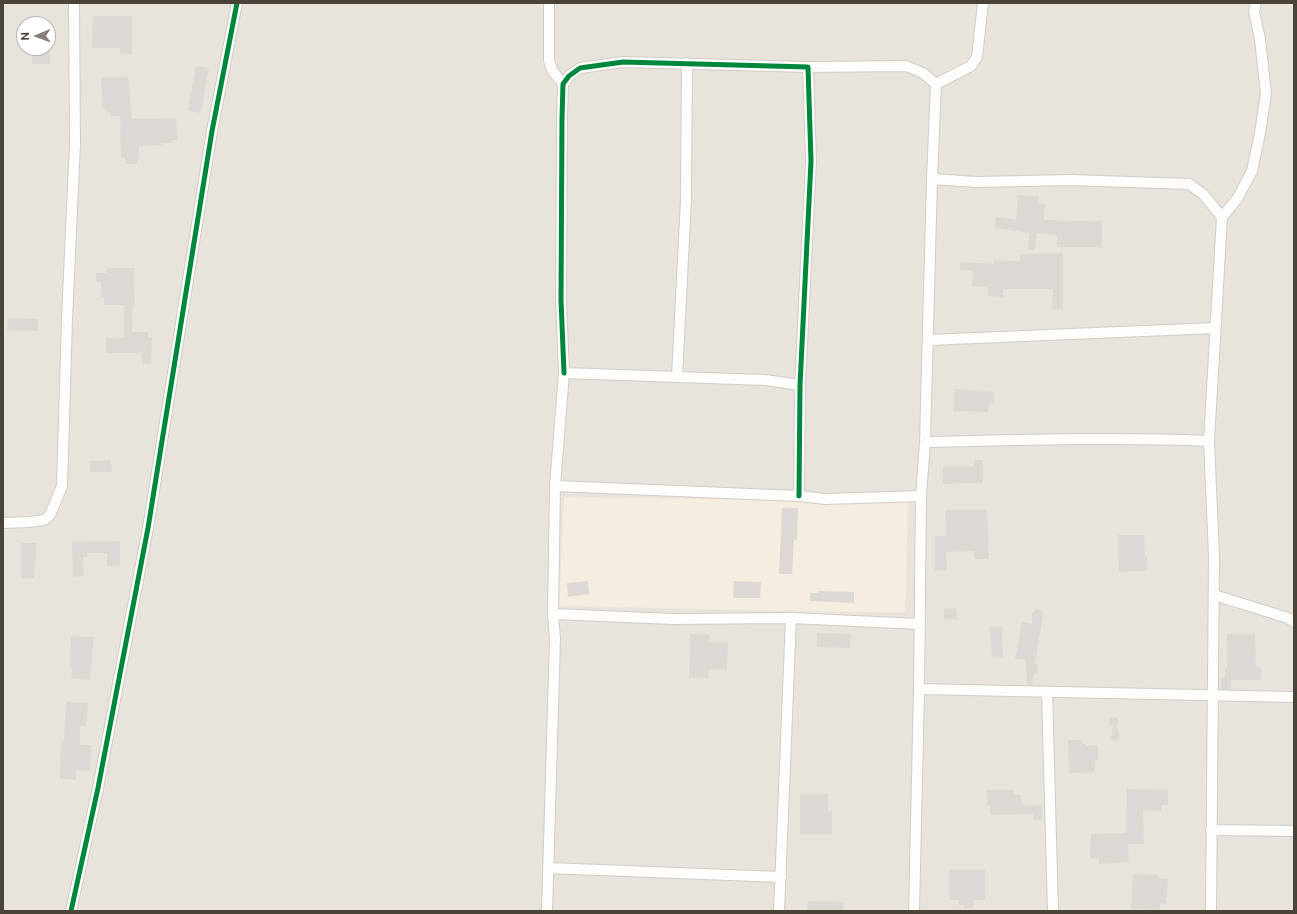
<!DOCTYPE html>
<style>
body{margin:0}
#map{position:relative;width:1297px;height:914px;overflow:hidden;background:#f3f2ee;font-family:"Public Sans",sans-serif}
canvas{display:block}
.frame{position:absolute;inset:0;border:4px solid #4c4338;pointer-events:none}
.north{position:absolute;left:16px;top:16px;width:40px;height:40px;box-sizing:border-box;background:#fff;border:1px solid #b7b4af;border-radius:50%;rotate:269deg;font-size:11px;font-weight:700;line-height:16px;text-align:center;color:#4c4338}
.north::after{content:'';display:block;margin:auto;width:14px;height:18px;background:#868078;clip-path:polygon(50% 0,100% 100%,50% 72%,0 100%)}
</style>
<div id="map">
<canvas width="1297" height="914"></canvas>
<div class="frame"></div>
<div class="north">N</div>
</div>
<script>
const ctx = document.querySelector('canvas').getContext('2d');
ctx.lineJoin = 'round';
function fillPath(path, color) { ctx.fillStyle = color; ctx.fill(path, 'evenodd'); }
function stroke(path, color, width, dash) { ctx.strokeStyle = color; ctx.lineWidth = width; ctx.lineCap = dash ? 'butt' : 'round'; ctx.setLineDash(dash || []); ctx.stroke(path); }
fillPath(new Path2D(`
 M3 3H1294V911H3ZM24 24H48V48H24Z`), '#e8e4db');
fillPath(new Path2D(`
 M564 497 908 502 905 613 559 606Z`), '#f6ede1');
fillPath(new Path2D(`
 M93 16H132V54H120V48H92Z
 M32 48H50V64H32Z
 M196 66 209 68 201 113 188 111Z
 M128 76 132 119 176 118 177 140H171L172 143H161L162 145 139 146V160H137V164H125V158H121L120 116H110V112H106L105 109H103L102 99 101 78Z
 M1018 195 1039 197 1038 203 1045 204 1044 220 1102 221V247H1057V235L1037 233 1035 250H1028L1029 233 995 228 996 217 1016 220Z
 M1063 253V310L1052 309 1053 289H1003V297L987 296 988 287 972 286 973 271 960 270V262L994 264V260L1020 261V254Z
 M107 268H134L135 305H133L132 332H148V338L152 337 151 363 142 364V353H106V338H124V305H104V297H101V282H96V273H107Z
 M8 318 38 319V331L7 330Z
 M955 389 994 392 993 405 989 404 988 412 953 411Z
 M111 460 112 472H90V461Z
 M974 460H983V483L943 484V466H974Z
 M782 508H798L797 540H794L792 574H779Z
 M945 510H987L989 559H974V551L946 552 947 570H935V536H946Z
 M1118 535H1144L1145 556H1147V571L1119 572Z
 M120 541V566H107V553H87V557H83L84 576 73 577 72 542Z
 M21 543H37L34 578H21Z
 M588 581 589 594 568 597 567 583Z
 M734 581 761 582 760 598H733Z
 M818 591 854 592V603L810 601V593H818Z
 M956 608 957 619 944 620V609Z
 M1037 609 1043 612V616L1035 664H1037L1038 673H1034L1032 685H1027L1026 660 1015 659 1022 622 1032 624V613Z
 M990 627H1002L1003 657 992 656Z
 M817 633 851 634 850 648 817 647Z
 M690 634H710L709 642H728L727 670 709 669 708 678H689Z
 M1227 634H1255L1256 667H1261V680H1231V689H1221V678H1225V668H1227Z
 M71 636 94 637 90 680 71 678 72 669 70 668Z
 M66 702 88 703 86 726H80V745H92L90 771 76 770V780L60 779 61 739 64 740Z
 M1109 718H1118L1117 726 1120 736 1118 741 1111 739 1113 726H1109Z
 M1068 740H1081L1082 744H1086V746L1098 745V760H1095V772L1069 773Z
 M1127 789 1168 790V805H1161V811L1143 810 1144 844H1128L1129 862 1099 864V858H1090L1091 834 1126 833Z
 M987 790H1013V795H1020L1023 806 1041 805 1042 819 1033 820V814L990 815V805H987Z
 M800 794H828V811H832V834H800Z
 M949 870H985V900H973V908H964V905H959V900H949Z
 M1133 874 1159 875V878L1168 879 1166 904 1160 903V910L1131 909Z
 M808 901 844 902 843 911H807Z`), '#dcd9d4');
const street = new Path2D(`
 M549 3V60L552 70 563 84
 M983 3 977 57 971 66 936 84 932 179 977 182 1070 180 1189 184 1203 194 1222 217
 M808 67 906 66 923 73 936 84
 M928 340 1215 328
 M564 373 561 300 562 118 563 84 569 76 580 68 623 62 808 67 811 161 800 385 799 496
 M677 377 686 200 687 63
 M925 442C1020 440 1115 437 1209 441
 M555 486 799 496 825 499 921 496
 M3 523 29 522 44 520 50 515 62 486 67 319 75 143 74 3
 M1214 595 1288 618 1294 622
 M553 614 555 486 564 373 765 380 800 385
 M919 689 921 496 925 442 932 179
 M1047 692 1053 911
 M1211 830 1294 831
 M548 868 781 877
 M71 911 98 788 148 528 212 131 237 3
 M547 911 555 639 553 614 673 619 791 618
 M779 911 791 618 920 624
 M914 911 919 689 1294 697
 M1211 911 1214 556 1209 441 1222 217 1237 199 1252 171 1260 133 1266 94 1260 39 1254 11 1256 3`);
stroke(street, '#d0cdc8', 12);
stroke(street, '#fdfdfc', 10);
stroke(new Path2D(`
 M564 373 561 300 562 118 563 84 569 76 580 68 623 62 808 67 811 161 800 385 799 496
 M71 911 98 788 148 528 212 131 237 3`), '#00873e', 5);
</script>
